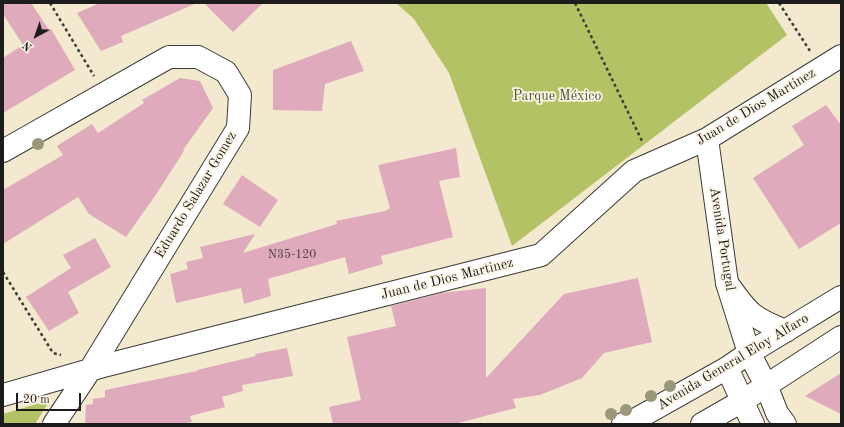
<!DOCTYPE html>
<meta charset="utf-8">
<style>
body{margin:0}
#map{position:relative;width:844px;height:427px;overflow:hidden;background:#f3e9ce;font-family:"Old Standard TT",serif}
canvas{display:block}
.frame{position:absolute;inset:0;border:4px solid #1c1c1c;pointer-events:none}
.north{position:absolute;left:16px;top:16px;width:40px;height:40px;-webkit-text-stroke:3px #fcf5e5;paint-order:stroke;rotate:220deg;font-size:11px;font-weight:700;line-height:16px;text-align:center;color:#1c1c1c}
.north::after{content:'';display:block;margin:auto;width:14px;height:18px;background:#1c1c1c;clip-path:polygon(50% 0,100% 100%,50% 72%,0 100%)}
.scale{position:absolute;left:16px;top:393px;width:65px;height:18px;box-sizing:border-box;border:2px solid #1c1c1c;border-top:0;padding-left:5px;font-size:12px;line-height:14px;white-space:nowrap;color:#1c1c1c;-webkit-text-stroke:3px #fcf5e5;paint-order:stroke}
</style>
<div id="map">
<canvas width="844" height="427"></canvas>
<div class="frame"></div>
<div class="north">N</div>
<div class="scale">20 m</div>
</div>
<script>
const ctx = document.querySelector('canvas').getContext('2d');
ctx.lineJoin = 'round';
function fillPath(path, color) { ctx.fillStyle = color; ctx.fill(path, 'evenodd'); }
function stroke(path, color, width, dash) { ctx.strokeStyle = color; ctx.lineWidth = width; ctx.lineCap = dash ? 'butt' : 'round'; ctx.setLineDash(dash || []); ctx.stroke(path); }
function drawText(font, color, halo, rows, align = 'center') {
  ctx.font = font + ' "Old Standard TT",serif'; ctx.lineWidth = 3.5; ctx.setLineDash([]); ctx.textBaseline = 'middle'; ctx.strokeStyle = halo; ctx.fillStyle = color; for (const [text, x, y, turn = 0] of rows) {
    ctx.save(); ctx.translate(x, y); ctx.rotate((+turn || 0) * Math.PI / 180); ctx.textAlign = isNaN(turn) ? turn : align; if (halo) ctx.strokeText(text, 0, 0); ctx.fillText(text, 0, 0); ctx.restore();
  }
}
fillPath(new Path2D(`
 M396 3H766L787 35 512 246 449 73 414 19Z
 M50 400 35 424H3V414Z`), '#b3c264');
fillPath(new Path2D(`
 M3 3H31L49 30 51 29 75 70 3 113V58L23 45 3 14Z
 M100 3H197L121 36 123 42 101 51 77 13Z
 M204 3H263L233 32Z
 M351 41 364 71 325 84 322 111 273 110V70Z
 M180 78 200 81 213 108 183 150 184 151 155 196 126 237 89 214 78 197 3 244V190L63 155 57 146 92 124 98 133 144 103 142 100Z
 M826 105 841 125V223L799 249 753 178 804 145 792 126Z
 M456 148 460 177 439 181 453 237 381 256 383 264 349 274 345 257 268 279 271 296 244 304 241 288 176 303 170 274 188 269 186 262 203 258 200 247 255 234 243 253 337 224 336 221 385 211 390 208 378 165Z
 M242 175 278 200 260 227 223 204Z
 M95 238 111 267 68 292 79 313 49 331 26 297 71 268 63 255Z
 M638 278 652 342 604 353 582 378 540 395 513 399 516 408 454 424H333L329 407 361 400 347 337 396 326 391 306 442 293 486 288V378L564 294Z
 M287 348 293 376 242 385 243 391 222 397 225 407 190 416 192 422 181 424H85L86 405 93 404V399L105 397V390L197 371V370L256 356 255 354Z
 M841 373V414L805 396Z`), '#e0aabd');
const minor = new Path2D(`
 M707 139 727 283 749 353
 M3 151 169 57H198L226 72 240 95 238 128 90 370 54 424
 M3 395 107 365 541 255 634 171 707 139 841 56`);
const major = new Path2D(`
 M727 283C748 313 752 318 786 331
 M749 353 766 385 777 413 785 424
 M727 368 753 424
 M623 424 631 422 727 368 749 353 841 297
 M702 424 744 400 841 337`);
stroke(minor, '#3c3b37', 24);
stroke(major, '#3c3b37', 24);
stroke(new Path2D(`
 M50 3 94 76
 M575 3 643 143
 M779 3 810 51
 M3 272 53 353 61 355`), '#3c3b37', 2.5, [3, 3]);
stroke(minor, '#fff', 22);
stroke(major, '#fff', 22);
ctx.fillStyle = '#9a987a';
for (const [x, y] of [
 [38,144],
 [670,386],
 [651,396],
 [626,410],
 [611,414]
]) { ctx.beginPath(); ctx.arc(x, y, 6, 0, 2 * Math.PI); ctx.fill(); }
drawText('12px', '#4d4044', null, [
 ["N35-120",292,255]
]);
drawText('14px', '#515635', '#fcf5e5', [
 ["Parque México",557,96]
]);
drawText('14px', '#1c1c1c', '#fcf5e5', [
 ["Juan de Dios Martinez",756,107,-31],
 ["Eduardo Salazar Gomez",196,195,-59],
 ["Avenida Portugal",722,239,81],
 ["Juan de Dios Martinez",447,279,-14],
 ["Avenida General Eloy Alfaro",733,362,-31]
]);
</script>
